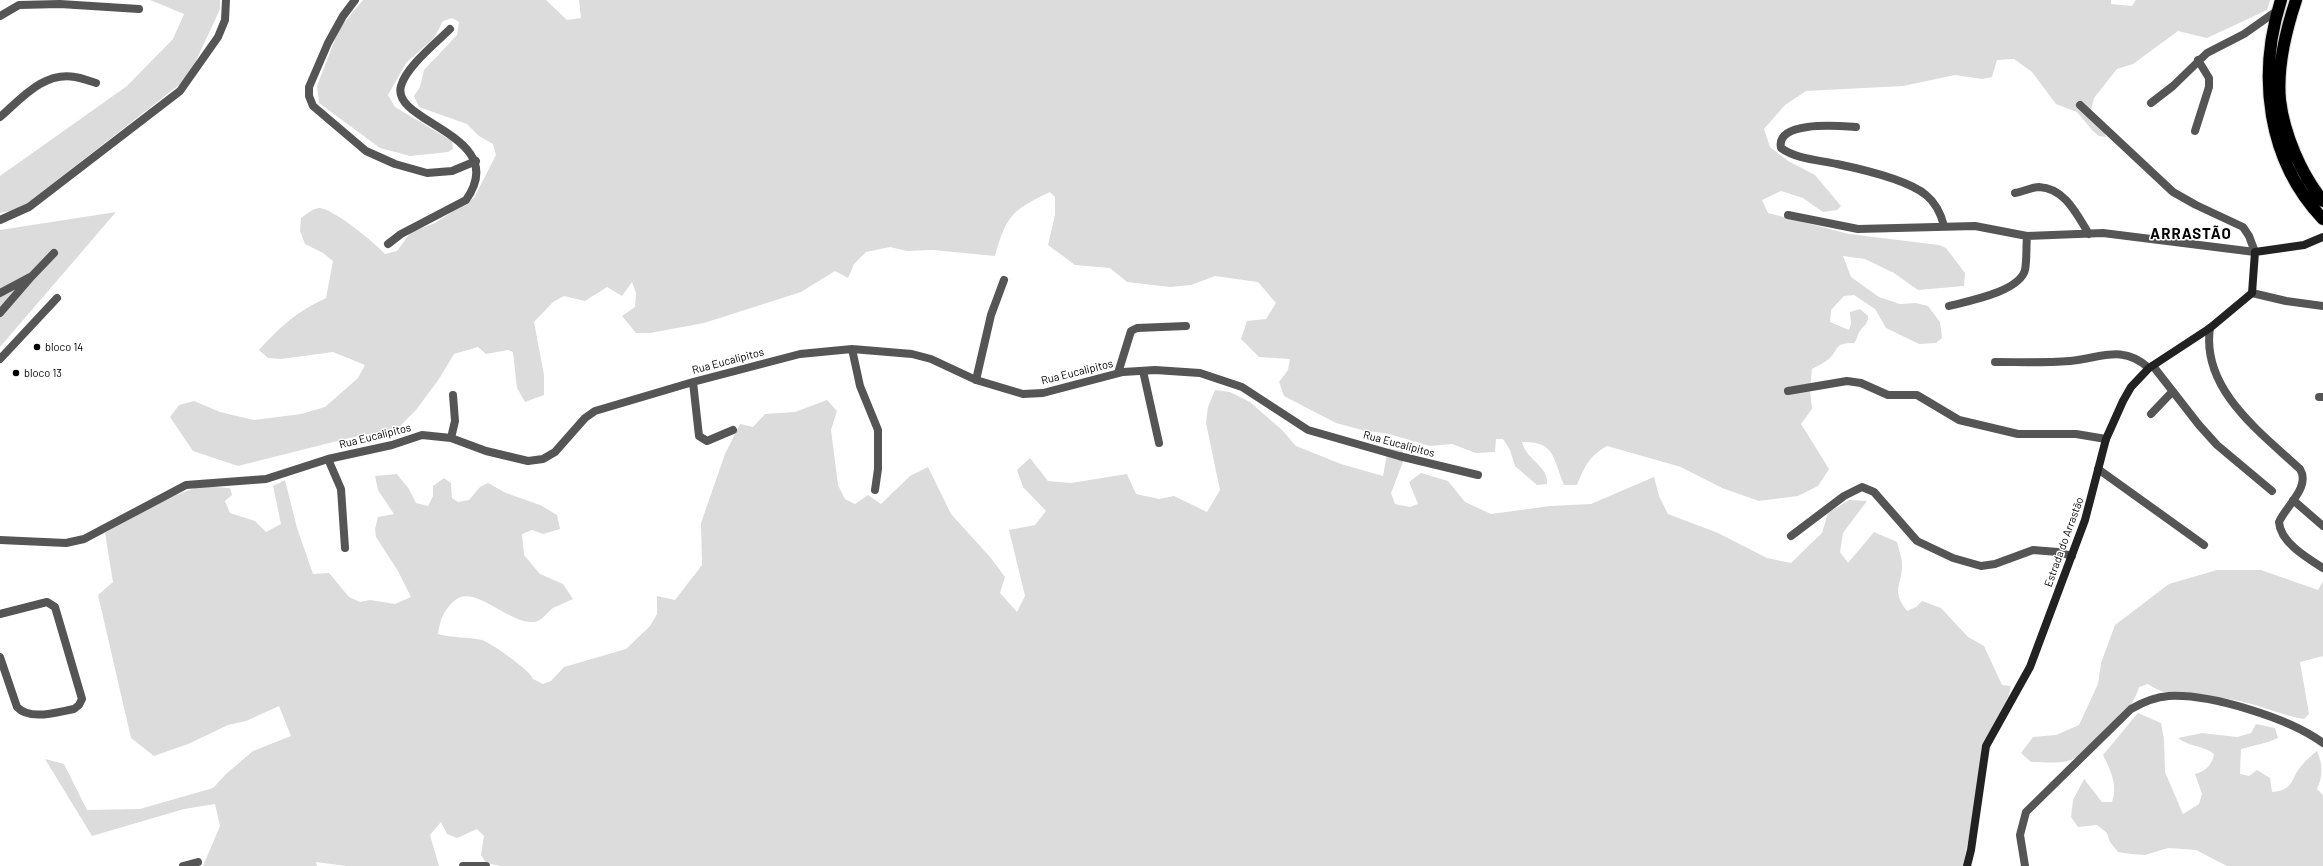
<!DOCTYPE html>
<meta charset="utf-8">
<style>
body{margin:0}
canvas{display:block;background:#fff}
</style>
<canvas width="2323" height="866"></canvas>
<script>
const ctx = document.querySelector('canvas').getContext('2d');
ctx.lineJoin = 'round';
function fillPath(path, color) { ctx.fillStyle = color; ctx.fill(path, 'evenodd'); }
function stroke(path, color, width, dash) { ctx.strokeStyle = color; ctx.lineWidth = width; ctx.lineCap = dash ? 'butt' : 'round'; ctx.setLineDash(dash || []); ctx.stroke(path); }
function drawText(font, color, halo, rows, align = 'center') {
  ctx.font = font + ' Barlow,sans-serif'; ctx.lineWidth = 3; ctx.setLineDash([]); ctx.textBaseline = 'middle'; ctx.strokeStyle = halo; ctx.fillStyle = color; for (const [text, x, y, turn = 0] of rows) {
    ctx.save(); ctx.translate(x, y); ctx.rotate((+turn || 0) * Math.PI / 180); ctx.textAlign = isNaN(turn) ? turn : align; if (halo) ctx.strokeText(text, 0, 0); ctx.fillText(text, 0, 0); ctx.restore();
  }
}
fillPath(new Path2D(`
 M150 0H220V9L188 78 20 209 0 213V176L127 86 173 39 184 14Z
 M363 0H546L567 20 581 18 579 0H2111V4L2132 6 2136 0H2270L2267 10 2207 38 2178 31 2133 64 2117 69 2094 98 2090 114 2103 129 2106 137 2099 136 2092 130 2077 112 2056 104 2032 72 2014 59 1997 60 1992 77 1982 79 1955 75 1903 86 1806 91 1785 105 1764 129 1770 147 1788 161 1815 175 1841 206 1837 210 1823 212 1803 198 1781 191 1762 200 1768 213 1849 234 1939 245 1946 248 1965 273 1964 286 1918 290 1894 273 1865 259 1843 256 1851 277 1879 297 1900 304 1916 303 1928 306 1940 322 1942 338 1936 343 1919 344 1886 328 1875 309 1854 295 1844 296 1831 310 1830 322 1849 330 1851 324 1850 312 1860 309 1868 316C1868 325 1864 325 1860 331 1857 334 1858 339 1854 343 1834 343 1840 348 1829 359 1824 363 1817 366 1812 369L1810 390 1812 409 1801 424 1829 469 1818 486 1798 496 1759 501 1722 488 1681 467 1607 446C1589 456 1585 466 1577 485H1564C1553 458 1555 441 1522 442 1526 460 1549 466 1547 484L1537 485 1515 466 1510 450 1503 439H1496L1495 452 1476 453 1452 444 1430 446 1389 434 1362 430 1336 423 1284 396 1279 382 1288 370 1290 359 1259 357 1241 339 1247 321 1266 319 1276 303 1258 282 1215 276 1191 285 1170 287 1127 282 1110 268 1075 265 1048 245 1055 215V197L1050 192C1012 210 1006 216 995 256L933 250 907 251 890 247 866 252 854 264 848 278 835 271 801 292 704 323 650 333H636L622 316 635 307 636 293 632 282 622 296 607 287 585 301 564 296 553 302 534 322 544 375V395L525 402 517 388 513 352 508 350 486 354 478 347 454 354 439 379 416 410 398 428 345 439 238 466 193 451 170 417 179 405 194 401 220 412 254 420 301 414 325 407 358 378 365 365 333 352 281 359 268 358 259 350C281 326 296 312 326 298L333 261 323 253 305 244 300 231 301 218C307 214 313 208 320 208 335 210 375 243 385 254L397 251 411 232 435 223 474 198 496 155 493 144 479 136 467 124 419 107 414 96 420 87 424 70 457 35 459 22 452 18 443 21 434 38 406 63 388 95 395 107 452 141 453 149 448 152 410 156 380 148 319 103 317 86 339 29Z
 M116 212 0 347V230Z
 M1215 390 1230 392 1250 402 1282 430 1296 446 1341 464 1383 476 1388 448 1403 451V462L1391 493 1395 504 1410 507 1418 504 1409 482 1421 473 1448 481 1465 502 1491 514 1550 506 1591 504 1654 477 1659 496 1668 514 1718 533 1767 558 1791 563 1822 533 1828 513 1849 500 1867 501 1843 533 1840 552 1848 563 1874 532 1897 542C1898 548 1902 557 1902 563 1903 585 1890 589 1907 611L1916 607 1922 601 1941 608 1968 637 1984 646 2002 685 2011 686 2009 695 1982 747 1973 817 1963 866H501L486 863 481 855 484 836 477 829 457 838 447 834 441 822 430 835 439 866H346L316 862 317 866H203L220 826 215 804 184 809 92 836 45 759 64 764 87 810 140 809 213 788 226 774 253 751 291 736 279 706 246 721 228 725 188 744 154 756 131 738 98 595 113 582 105 533 168 498 200 486 230 488 232 495 225 501 230 513 255 521 266 532 281 524 273 486 285 480 297 528 313 574 329 573 349 597 360 602 370 600 395 604 411 597 398 571 376 537 375 529 378 517 394 514 378 490 375 476 397 474 409 489 416 503 428 506 433 496V486L444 478 451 483 452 498 458 502 469 500 480 487 488 483 506 493 540 505 557 515 560 529 543 534 532 530 522 534 524 555 540 574 563 584 573 599C566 602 560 605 553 608 546 613 543 621 534 622 507 624 473 581 453 602 443 611 440 621 438 634 452 638 469 637 482 640 491 643 530 670 533 679L543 684 551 681 564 667 626 649 650 626 657 614V596L675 600 702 565 701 523 725 454 740 424 753 427 765 414 795 412 827 400 837 411 831 430 838 485 845 499 855 504 868 495 881 504 910 476 928 467 951 514 990 557 1005 577 1000 593 1017 612 1025 596 1009 530 1035 525 1046 511 1023 487 1017 470 1030 458 1048 481 1071 483 1127 474 1136 494 1159 499 1174 496 1207 512 1220 490 1206 423 1208 407Z
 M2217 570H2261L2318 590 2323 581V656L2300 662 2309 714 2304 719C2280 715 2258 704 2234 700 2206 694 2170 701 2148 684L2139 687C2132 713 2096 749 2071 760 2060 764 2042 762 2031 762L2021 753 2033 737 2056 735 2079 725 2098 684 2101 663 2115 625 2169 584Z
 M2138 713 2161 723 2164 739 2165 772 2183 814 2199 804 2202 794 2195 774C2206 771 2212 765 2214 754 2203 745 2189 747 2178 738L2202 733 2237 737 2251 733 2256 724 2275 728 2278 738C2265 744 2255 745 2241 749L2240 774 2249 776 2257 770 2270 778 2272 792C2296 790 2290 777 2303 764 2307 759 2312 755 2317 751 2323 765 2323 775 2317 789L2323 795V866H2227L2196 850 2168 848 2145 855 2131 854 2118 852 2110 842 2107 833 2097 825 2078 827 2071 817 2073 800 2084 779 2102 802H2112C2118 785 2111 771 2103 755Z`), '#dcdcdc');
const highway = new Path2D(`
 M2281 0C2257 76 2267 160 2323 219
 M2296 0C2286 30 2277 68 2280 100 2284 134 2301 174 2323 201`);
stroke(highway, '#dbdbdb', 14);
stroke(new Path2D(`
 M355 0 343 16 328 43 309 87V96L313 106 366 151 395 164 427 173 452 171 476 161
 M0 16 19 5 60 4 139 9
 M2151 103 2173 86 2207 53 2244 34 2278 10
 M0 117C21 99 44 71 75 77 82 78 89 81 96 83
 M1856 127C1840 126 1775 120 1781 148 1796 159 1819 160 1837 164 1861 169 1907 179 1926 195 1936 203 1941 214 1944 226
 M2195 131 2209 87V78L2198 60
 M2015 193C2022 192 2032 187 2039 187 2065 188 2077 215 2089 234
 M1788 215 1858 229 1975 226 2027 236 2103 233 2255 252 2249 236 2243 227 2196 205 2173 192 2080 105
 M0 220 29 207 180 91 218 37 225 20 226 0
 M388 244 401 234 466 200C512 135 390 123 401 86 406 67 435 44 450 29
 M32 276 54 253
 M0 293 32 276 0 313
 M2252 293 2286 301 2323 306
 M1949 306C1968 301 2019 292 2025 270 2027 260 2026 247 2027 236
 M2210 328C2201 389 2260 432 2300 469 2311 487 2286 506 2279 522 2280 542 2307 558 2323 568
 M852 349 860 386 878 430V469L875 490
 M0 359 57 298
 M1995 362C2020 362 2045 363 2070 361 2101 358 2122 344 2149 368
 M2153 366 2199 425 2217 445 2272 491
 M1143 371 1159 443
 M1118 373 1131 331 1137 328 1186 326
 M976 380 991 315 1004 280
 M693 382 699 436 707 441 733 430
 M1788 391 1847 381 1861 383 1888 395H1917L1959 420 2018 434H2076L2106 439
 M2319 397H2323
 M2151 414 2172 392
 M451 438 455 421 453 395
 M328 459 341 489 345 548
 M2098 469 2204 545
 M2293 500 2323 526
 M1791 536 1844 496 1862 487 1874 492 1917 541 1953 558 1981 566 1995 564 2033 550 2058 552 2072 556
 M0 540 66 543 84 539 186 485 266 479 328 459 392 445 422 435 451 438 486 451 528 461 543 459 555 452 585 418 595 411 693 382 800 354 852 349 912 354 931 359 976 380 1023 394 1043 393 1123 372 1155 370 1200 373 1242 387 1308 430 1399 456 1478 475
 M0 614 47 602 55 607 82 699 79 705 74 709C57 712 30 721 17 707L0 657
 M183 866 198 862
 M463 866H486
 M2025 866 2020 835 2026 812 2131 709C2143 702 2155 697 2169 696 2211 694 2289 718 2323 743`), '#555', 8);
stroke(new Path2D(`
 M1967 866 1971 850 1986 746 2030 667 2085 520 2106 439 2123 401 2131 387 2149 368 2210 328 2252 293 2255 252 2304 245 2323 237`), '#222', 8);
stroke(highway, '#000', 12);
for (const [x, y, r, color] of [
 [37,347,4,"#000"],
 [16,373,4,"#000"]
]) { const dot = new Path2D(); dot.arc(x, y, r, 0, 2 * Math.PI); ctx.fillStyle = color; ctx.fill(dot); stroke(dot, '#fff', 1.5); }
drawText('11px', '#000', '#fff', [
 ["bloco 14",45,347],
 ["bloco 13",24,373]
], 'left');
drawText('11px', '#000', '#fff', [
 ["Rua Eucalipitos",728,361,-15],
 ["Rua Eucalipitos",1077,372,-14],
 ["Rua Eucalipitos",375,436,-14],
 ["Rua Eucalipitos",1399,444,15],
 ["Estrada do Arrastão",2064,542,-70]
]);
ctx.letterSpacing = '1px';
drawText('bold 15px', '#000', '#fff', [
 ["ARRASTÃO",2191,234]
]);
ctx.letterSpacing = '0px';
</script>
